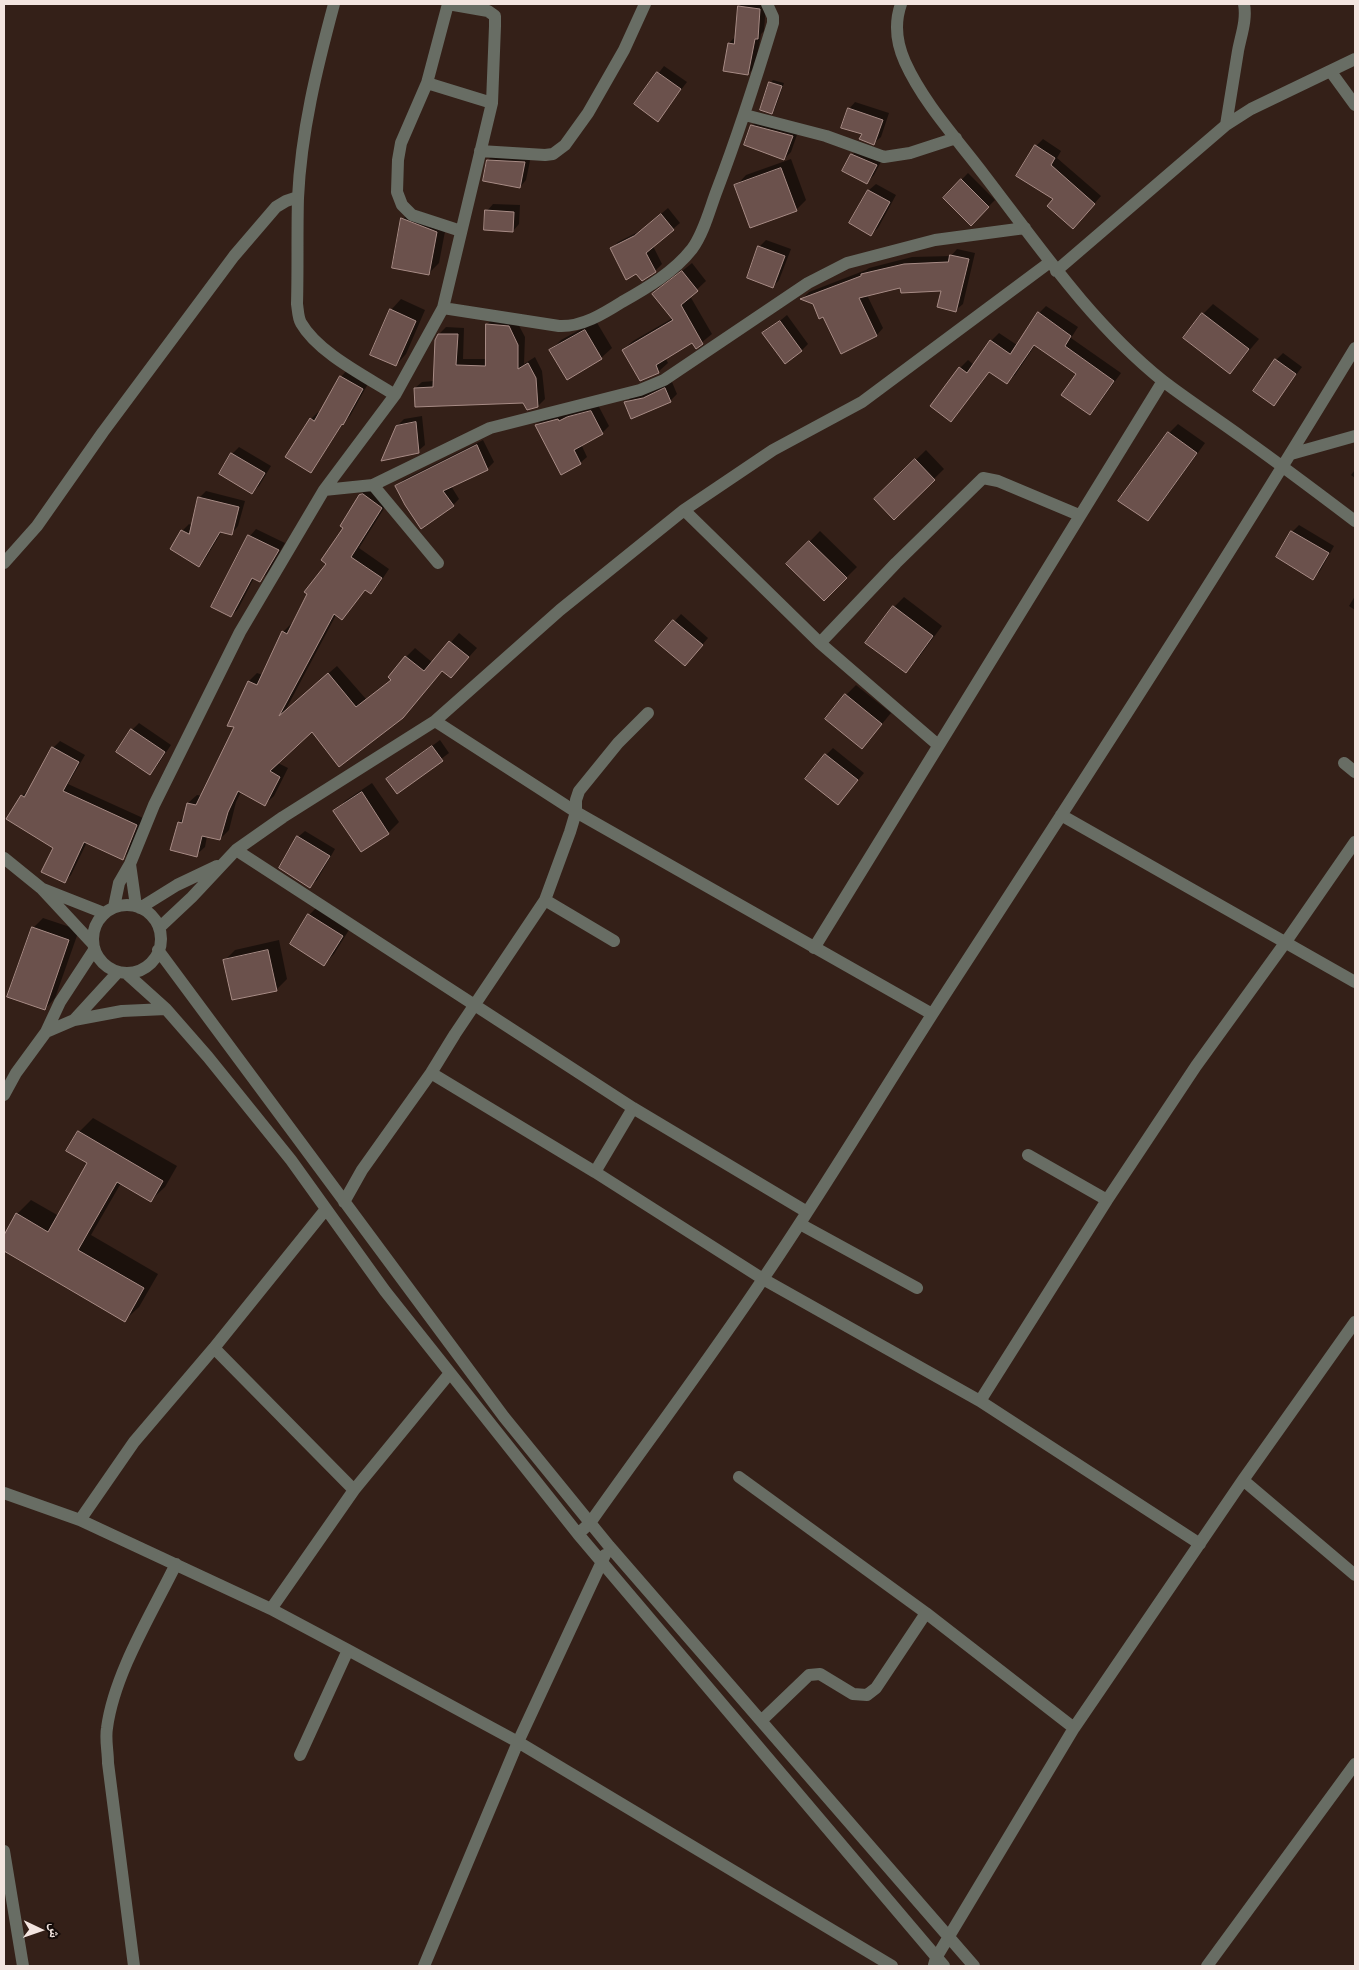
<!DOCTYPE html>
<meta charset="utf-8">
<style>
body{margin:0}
#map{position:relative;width:1359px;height:1970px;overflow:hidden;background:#342018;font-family:Ubuntu,"Noto Naskh Arabic",sans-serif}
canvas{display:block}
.frame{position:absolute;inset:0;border:5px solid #f3e5e0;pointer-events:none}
.north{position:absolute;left:15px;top:1905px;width:50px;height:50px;-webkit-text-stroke:4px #150c09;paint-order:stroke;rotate:93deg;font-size:14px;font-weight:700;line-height:20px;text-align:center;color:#f3e5e0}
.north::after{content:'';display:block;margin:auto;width:18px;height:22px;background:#f3e5e0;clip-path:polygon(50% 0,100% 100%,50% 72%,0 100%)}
</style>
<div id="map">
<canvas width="1359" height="1970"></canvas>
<div class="frame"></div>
<div class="north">ش</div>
</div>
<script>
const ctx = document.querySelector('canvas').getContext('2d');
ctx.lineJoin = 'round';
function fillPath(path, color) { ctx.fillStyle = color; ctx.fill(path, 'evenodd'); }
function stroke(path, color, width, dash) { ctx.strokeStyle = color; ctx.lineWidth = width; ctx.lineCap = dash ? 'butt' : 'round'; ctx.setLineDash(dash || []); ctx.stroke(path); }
fillPath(new Path2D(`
 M741 4H766L764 31 761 34 755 67 748 74 729 43 736 36 739 6Z
 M664 66 687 82 658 120 635 104Z
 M773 80 784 83 775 109 772 112 770 83Z
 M855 102 889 113 881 137 874 143 863 134 849 109Z
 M759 119 799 129 791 152 784 159 752 126Z
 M1043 139 1061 151 1057 158 1101 196 1079 221 1054 199 1036 146Z
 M859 148 883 158 874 175 867 182 844 170 852 155Z
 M495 153 531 156 526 180 520 187 488 160Z
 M791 159 806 200 796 210 736 186 746 175Z
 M968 173 995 200 971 224 944 198Z
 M876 184 896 195 878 228 871 234 851 223 869 190Z
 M493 204 520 205 519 224 513 231 487 211Z
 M668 208 680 223 653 246 662 264 655 271 612 248 618 242 642 230Z
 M413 209 447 221 439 263 429 273 403 219Z
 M766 240 791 249 779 280 773 287 759 247Z
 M957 249 975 253 963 304 956 310 942 290 902 287 867 295 883 328 877 335 841 352 823 316 814 303 803 298 809 292 866 270 869 268 912 257 951 256Z
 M692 263 706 281 690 296 712 334 696 347 692 342 665 357 668 363 658 372 623 350 633 341 673 318 654 294Z
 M401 299 425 310 406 354 396 365 391 310Z
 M1213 304 1259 339 1230 373 1203 314Z
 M1046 306 1078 327 1071 338 1121 373 1097 406 1090 413 1078 373 1036 344 1015 375 1007 382 990 371 951 420 960 368 968 360 974 365 991 341 999 333 1017 345 1039 313Z
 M787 315 808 344 801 351 764 334Z
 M494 318 516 320 525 337 524 364 535 357 542 371 545 399 538 406 524 402 415 388 422 382 434 381 439 334 446 327 464 328 463 359H486L487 324Z
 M596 321 612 348 601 358 551 350 561 340Z
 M1283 353 1302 367 1274 404 1276 360Z
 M347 370 369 382 350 416 343 423 317 464 310 471 287 456 311 419 318 412 320 413 341 377Z
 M672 382 677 394 670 401 626 403 632 396 651 391Z
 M598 405 609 426 602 433 581 444 587 457 580 463 536 425 543 419 564 413 566 415 575 411Z
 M422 416 425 445 418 451 397 426 404 419Z
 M1178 424 1205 443 1156 511 1147 520 1169 433Z
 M483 440 494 462 487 469 451 486 459 499 453 505 396 487 403 480Z
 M239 447 271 466 259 486 252 492 232 454Z
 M926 450 944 469 894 518 876 499Z
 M1355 470V478L1351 475Z
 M369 486 390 499 359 548 389 569 379 584 371 593 366 589 342 619 336 615 285 711 337 666 366 699 392 679 406 657 415 648 433 663 459 633 477 648 451 677 443 670 402 717 313 730 278 763 288 768 274 796 265 804 241 792 236 802 229 830 220 839 207 836 205 847 196 855 179 822 185 816 188 803 197 795 202 796 235 726 249 681 257 673 263 675 283 632 292 623 293 624 328 563 360 495Z
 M206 491 245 501 238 526 232 533 222 531 206 558 199 565 172 549 182 531 189 524 192 526 199 498Z
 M1299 525 1334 546 1320 571 1313 578 1277 557 1292 532Z
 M256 529 285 543 267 574 260 580 254 578 238 609 231 616 213 606 250 536Z
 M820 531 857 567 824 600 788 564Z
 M1355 596V610L1349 606Z
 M904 597 942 626 916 661 905 672 894 607Z
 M681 614 708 638 691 658 657 641Z
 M856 685 891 713 862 748 846 695Z
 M139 723 171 745 157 766 150 773 132 730Z
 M440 740 449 753 397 792 388 779Z
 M60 741 85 755 68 784 143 818 129 852 123 859 87 842 71 875 65 881 54 847 22 796 29 789 53 748Z
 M833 748 864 773 838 804 826 755Z
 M372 783 399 822 388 833 361 851 335 812 345 801Z
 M305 831 335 849 317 880 310 886 298 837Z
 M320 904 352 925 334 954 324 964 292 944 309 915Z
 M43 918 79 930 55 998 45 1009 33 928Z
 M279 940 287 979 277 989 233 999 225 960 235 950Z
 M93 1118 177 1166 165 1187 151 1200 121 1183 91 1235 158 1274 139 1307 125 1320 4 1250V1237L17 1214 31 1200 59 1216 89 1163 68 1151 79 1132Z`), '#0007');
const building = new Path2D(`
 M738 6 760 9 758 39H755L748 75 723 71 728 43 734 44Z
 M657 72 681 89 658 122 634 104Z
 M769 82 782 86 772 114 760 110Z
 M848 108 883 120 874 145 859 139 862 134 841 128Z
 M751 125 793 136 784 160 744 145Z
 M1035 145 1055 158 1051 165 1095 204 1073 229 1047 206 1053 199 1016 176Z
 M851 154 877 165 867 184 842 171Z
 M487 160 525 162 520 188 483 181Z
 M781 168 797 211 750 228 734 185Z
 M961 179 989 207 971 226 943 198Z
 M868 190 890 202 871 236 849 223Z
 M485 210 514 212 513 232 484 230Z
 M661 214 674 230 646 253 656 272 642 281 636 274 626 280 610 248 634 236Z
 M401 218 437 232 429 275 392 268Z
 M758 246 785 256 773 288 747 278Z
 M950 255 969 259 956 312 937 307 941 291 901 293 900 288 859 298 877 336 841 354 823 317 819 319 813 304 800 299 861 276V274L904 264 948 262Z
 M682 271 698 291 681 305 703 344 696 349 692 343 656 365 659 373 640 381 622 350 673 320 652 294Z
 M390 309 416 321 396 366 370 355Z
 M1038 312 1071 336 1065 346 1114 381 1090 415 1061 395 1076 374 1034 345 1007 384 989 372 951 422 930 406 959 367 967 373 990 340 1010 354Z
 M1202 313 1249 349 1230 374 1183 338Z
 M780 321 802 351 785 364 762 333Z
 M486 324 509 326 518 345V369L528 363 536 378 538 407 527 410 523 403 415 407 414 388 433 387 435 340 438 334H458L456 365 485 366Z
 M585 330 602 359 567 380 549 350Z
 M1275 359 1296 374 1274 406 1253 391Z
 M340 376 363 389 343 425 342 424 311 473 285 457 310 418 314 421Z
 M665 388 671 402 631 419 624 402 643 398Z
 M591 411 603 434 574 450 581 464 561 475 535 425 558 419 559 421 567 417Z
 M416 422 419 453 381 461 396 426Z
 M1168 432 1197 453 1148 521 1118 501Z
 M477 445 488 470 443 491 454 506 421 529 405 505 395 486Z
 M231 453 265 473 252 494 219 474Z
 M915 459 935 480 894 520 874 499Z
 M363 494 382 508 351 557 382 578 371 594 365 590 342 620 334 614 279 716 328 673 356 707 391 680 388 677 405 656 424 671 449 641 469 657 451 678 442 671 403 718 339 767 312 732 270 771 280 777 265 806 238 791 228 812 220 840 202 836 197 857 170 850 178 822 182 823 187 803 196 805 234 727 227 726 248 681 257 685 282 631 287 634 307 594 304 592 326 564 321 560 343 528 340 526 359 495Z
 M198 497 239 507 232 535 220 532 199 567 170 549 181 530 189 534Z
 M1291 531 1329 553 1313 580 1276 557Z
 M248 535 279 550 260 582 252 578 231 617 211 607Z
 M809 541 847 578 824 601 786 564Z
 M893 606 933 636 906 673 865 643Z
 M673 620 703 645 685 666 655 641Z
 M845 694 882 724 862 749 825 719Z
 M131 729 165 752 150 775 116 752Z
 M432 746 443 761 397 794 386 779Z
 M52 747 79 762 63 791 137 825 123 860 84 842 65 883 41 872 53 848 6 819 21 795 24 797Z
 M825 754 858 780 838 805 805 779Z
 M362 792 389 834 361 852 333 811Z
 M297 836 330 856 310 888 279 868Z
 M308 914 343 936 324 966 290 944Z
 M32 927 69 940 45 1010 7 997Z
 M268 950 277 991 232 1000 223 960Z
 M78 1131 163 1181 151 1202 117 1182 78 1250 144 1288 125 1322 4 1251V1235L16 1213 48 1232 87 1163 66 1151Z`);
fillPath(building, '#6b514c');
stroke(building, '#a78b85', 1);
stroke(new Path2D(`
 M334 4C317 67 301 132 298 198 297 233 298 269 297 304 298 310 298 318 301 323 318 353 367 377 395 395
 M448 4 427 83 401 143 398 160 397 192 402 205 412 215 461 231
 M901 4C894 24 896 42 905 62 924 104 958 140 985 176 1040 248 1092 324 1163 381 1189 401 1217 419 1243 438 1281 465 1318 493 1355 521
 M1331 72 1355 105
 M427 83 492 103
 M745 115 826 136 884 157 910 153 956 138
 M1226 125C1230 101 1234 75 1238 51 1241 35 1247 20 1244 4
 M480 151 545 155 553 154 565 145 588 113 624 50 645 4
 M1056 271 1226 125 1251 109 1355 59
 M443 308 559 326C582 327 603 314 622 302 647 288 674 272 692 249 704 233 710 208 717 190 738 135 756 79 773 23V17L767 4
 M1291 454 1355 436
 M373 485 438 563
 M324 490 373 485 490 428 640 390 664 380 808 283 847 263 935 240 1025 228
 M684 510 820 643 938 745
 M4 563 37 526 103 432 234 256 276 207 286 201 298 197
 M820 643 896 563 983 478 998 481 1079 515
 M435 721 576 812 932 1014
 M1344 763 1355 772
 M1061 815 1355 982
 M236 850 633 1108 807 1212
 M4 858 41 888 93 944
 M130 864 136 906
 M43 889 104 913
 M545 900 614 941
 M93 939a34 34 0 1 1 68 0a34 34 0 1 1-68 0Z
 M114 907 119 883 130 864 154 805 240 632 324 490 395 395 443 308 492 103 495 26V16L488 11 448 4
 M140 908 177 885 217 866
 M159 928 192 897 236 850 283 817 435 721 560 610 684 510 773 450 862 402 1050 262
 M814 948 1163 381
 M158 950 504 1417 609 1546 974 1966
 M126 973 166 1009 208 1057 291 1160 385 1291 578 1534 944 1966
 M74 1020 122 1011 166 1009
 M46 1032 74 1020 118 972
 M431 1073 595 1172 763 1279 980 1401 1200 1544
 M4 1095 16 1073 46 1032 60 1002 94 950
 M1028 1155 1107 1200
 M595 1172 633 1108
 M344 1202 362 1170 431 1073 455 1034 545 900 570 832 576 812V800L579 791 618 743 648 713
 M800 1224 917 1288
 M214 1348 354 1490
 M980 1401 1107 1200 1196 1066 1285 943 1355 842
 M739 1477 926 1613 1074 1728
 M1243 1480 1355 1575
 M4 1493 80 1520 271 1609 348 1650 518 1742 892 1966
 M80 1520 134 1442 214 1348 326 1209
 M578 1534 590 1523C648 1441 709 1360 765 1276 831 1179 891 1077 955 979 1091 770 1226 561 1355 348
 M271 1609 354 1490 450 1373
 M761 1721 809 1675 820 1674 853 1694 867 1695 876 1688 926 1613
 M300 1755 348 1650
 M4 1851 23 1966
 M934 1965 936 1958 1074 1728 1243 1480 1355 1322
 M134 1966 108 1763C108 1751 105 1739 107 1728 114 1674 152 1613 176 1564
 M424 1966 518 1742 605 1555
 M1207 1966 1355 1764`), '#686d64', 12);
</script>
